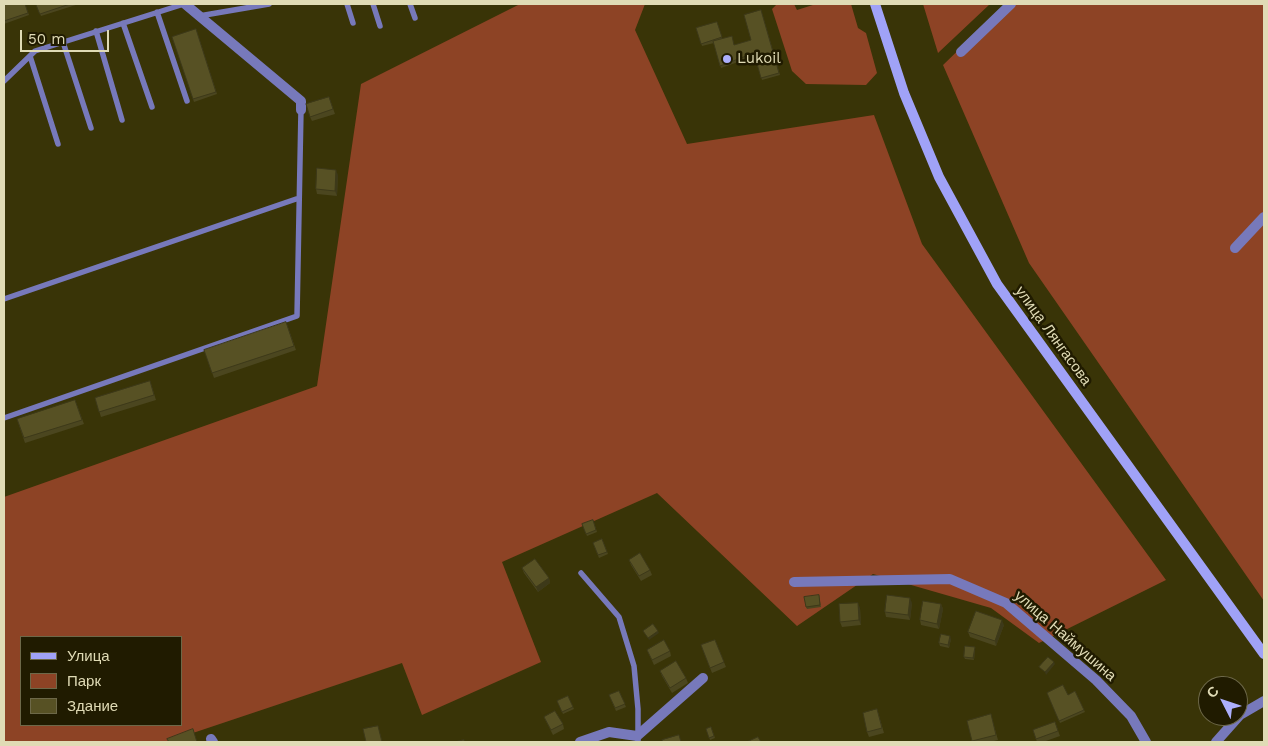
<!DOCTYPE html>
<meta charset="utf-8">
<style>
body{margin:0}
#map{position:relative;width:1268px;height:746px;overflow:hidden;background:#393407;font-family:"Work Sans",sans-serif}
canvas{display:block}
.frame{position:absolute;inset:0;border:5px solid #e0dbb5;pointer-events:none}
.legend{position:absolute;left:20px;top:636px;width:162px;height:90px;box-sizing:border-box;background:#201b00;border:1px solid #6d6848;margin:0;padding:6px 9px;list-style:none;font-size:15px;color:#e0dbb5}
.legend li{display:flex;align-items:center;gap:10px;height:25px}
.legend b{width:25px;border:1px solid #6d6848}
.north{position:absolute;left:1198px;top:676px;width:50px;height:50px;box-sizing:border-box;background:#201b00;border:1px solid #6d6848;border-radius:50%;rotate:311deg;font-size:14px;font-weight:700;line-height:20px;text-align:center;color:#e0dbb5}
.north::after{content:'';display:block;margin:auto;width:18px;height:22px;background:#acaffb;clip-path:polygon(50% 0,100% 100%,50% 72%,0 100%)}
.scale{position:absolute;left:20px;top:30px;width:89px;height:22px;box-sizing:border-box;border:2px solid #e0dbb5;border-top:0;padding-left:6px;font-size:15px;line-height:18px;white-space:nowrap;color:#e0dbb5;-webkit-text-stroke:4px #201b00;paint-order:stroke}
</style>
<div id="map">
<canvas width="1268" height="746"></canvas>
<div class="frame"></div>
<ul class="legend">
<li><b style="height:6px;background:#a0a2f7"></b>Улица</li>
<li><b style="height:14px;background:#8d4325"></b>Парк</li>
<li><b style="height:14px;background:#575124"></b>Здание</li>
</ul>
<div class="north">С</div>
<div class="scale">50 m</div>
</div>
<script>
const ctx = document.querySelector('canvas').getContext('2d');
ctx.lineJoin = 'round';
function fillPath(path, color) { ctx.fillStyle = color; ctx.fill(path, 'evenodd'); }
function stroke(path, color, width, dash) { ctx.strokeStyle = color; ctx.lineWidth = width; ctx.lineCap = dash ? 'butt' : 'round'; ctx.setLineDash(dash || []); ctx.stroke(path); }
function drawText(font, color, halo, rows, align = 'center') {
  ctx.font = font + ' "Work Sans",sans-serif'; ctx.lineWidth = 5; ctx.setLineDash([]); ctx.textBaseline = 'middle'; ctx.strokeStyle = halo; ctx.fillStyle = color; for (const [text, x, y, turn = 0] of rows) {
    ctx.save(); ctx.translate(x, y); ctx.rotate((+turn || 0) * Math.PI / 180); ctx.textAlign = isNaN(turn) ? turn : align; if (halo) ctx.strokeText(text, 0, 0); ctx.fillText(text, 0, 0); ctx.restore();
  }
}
fillPath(new Path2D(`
 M520 4H645L635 30 687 144 874 115 922 244 1166 580 1039 643 991 608 873 574 797 626 657 493 502 562 541 662 422 715 402 663 166 742H4V497L317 386 361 84ZM21 637H181V725H21Z
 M777 4H794L797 10 816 4H851L858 28 866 33 877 73 866 85 806 84 792 71 772 9Z
 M923 4H990L938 53Z
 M1006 4H1264V601L1029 263 943 65Z`), '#8d4325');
stroke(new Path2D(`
 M347 4 353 23
 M373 4 380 26
 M410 4 415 18
 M157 12 187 101
 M199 16 269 4
 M123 23 152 107
 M96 31 122 120
 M63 42 91 128
 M30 56 58 144
 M4 81 35 51 184 4
 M4 299 299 198
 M4 418 297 316 301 110
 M581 573 619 617 634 666 638 709V742`), '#7779bb', 5.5);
stroke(new Path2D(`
 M185 4 301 101V110
 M961 52 1011 4
 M1235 248 1264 217
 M794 582 950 579 1006 603 1096 680 1131 716 1146 742
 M211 739 213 742
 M580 742 609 732 637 736 703 678
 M1216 742 1240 715 1264 701`), '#7779bb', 10);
stroke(new Path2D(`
 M875 4 904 93 939 177 997 284 1264 654`), '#a0a2f7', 10);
fillPath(new Path2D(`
 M4 4H25L29 15 4 24Z
 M36 4H79L41 16Z
 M761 10 780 75 762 80 755 56 721 68 714 43 702 46 696 28 717 22 722 38 735 45 751 40Z
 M196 29 217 94 194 102 172 37Z
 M329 97 335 114 312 121 310 117Z
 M338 175 337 196 317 194 316 189Z
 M286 322 296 350 214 378 204 350Z
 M150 381 156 400 101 417 95 398Z
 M75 400 84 424 25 443 17 419Z
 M593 520 597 532 587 536 582 524Z
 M602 539 608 554 599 558 593 543Z
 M629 560 650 570 652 575 641 581 631 565Z
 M522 568 549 578 550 583 538 592 524 573Z
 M819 595 821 607 807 609 806 607Z
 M912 603 910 620 886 617 885 612Z
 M941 604 943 609 939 629 921 625 920 620Z
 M860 608 861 625 842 627 840 622Z
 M1004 625 996 646 970 637 968 632Z
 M951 639 949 648 940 646 939 643Z
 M715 640 726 667 712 673 701 645Z
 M975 647V649L974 660 965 659 964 657Z
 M647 650 670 651 671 656 654 665Z
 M660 671 686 678 688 683 672 693 662 676Z
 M619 691 626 707 616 711 609 695Z
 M1075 691 1085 712 1060 723 1047 693 1068 695Z
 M568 696 574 709 563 714 557 701Z
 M877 709 884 733 869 737 867 732Z
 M544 717 563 724 564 729 553 735Z
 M992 719 998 740 990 742H973L967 721Z
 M1055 722 1060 736 1043 742H1037L1033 730Z
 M711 727 715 738 710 740 706 729Z`), '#4b461f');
fillPath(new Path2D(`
 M336 170 338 175 337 196 335 191Z
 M549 578 550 583 538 592 536 587Z
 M910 598 912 603 910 620 908 615Z
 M858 603 860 608 861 625 859 620Z
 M941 604 943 609 939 629 937 624Z
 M1002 620 1004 625 996 646 995 641Z
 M658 631 659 633 649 640 648 638Z
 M950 636 951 639 949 648 948 645Z
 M975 647V649L974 660 973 658Z
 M1054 662 1055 664 1046 675 1045 672Z`), '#3d3919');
const building = new Path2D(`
 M4 4H25L28 13 4 21Z
 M36 4H70L40 14Z
 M761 10 779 73 761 78 754 53 720 66 713 41 732 36 734 45 751 40 744 15Z
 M717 22 722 37 701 44 696 28Z
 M196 29 216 92 193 99 172 37Z
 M329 97 333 109 310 117 306 104Z
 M317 168 336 170 335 191 316 189Z
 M286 322 294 346 212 373 204 350Z
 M150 381 154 395 99 412 95 398Z
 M75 400 82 420 24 438 17 419Z
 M593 520 596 530 586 534 582 524Z
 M602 539 607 552 598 555 593 543Z
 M640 553 650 570 639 576 629 560Z
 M535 559 549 578 536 587 522 568Z
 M819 595 820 605 806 607 804 597Z
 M887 595 910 598 908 615 885 612Z
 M923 601 941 604 937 624 920 620Z
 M858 603 859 620 840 622 839 604Z
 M976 611 1002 620 995 641 968 632Z
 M653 624 658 631 648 638 643 631Z
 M941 634 950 636 948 645 939 643Z
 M664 640 670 651 652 660 647 650Z
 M715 640 724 662 710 668 701 645Z
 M965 646 975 647 973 658 964 657Z
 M1048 657 1054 662 1045 672 1039 667Z
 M676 661 686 678 670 688 660 671Z
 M1063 685 1068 695 1075 691 1084 710 1059 721 1047 693Z
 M619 691 625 704 615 708 609 695Z
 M568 696 573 707 562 712 557 701Z
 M877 709 882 728 867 732 863 713Z
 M555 711 563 724 551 730 544 717Z
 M991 714 996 735 972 741 967 721Z
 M1055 722 1058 731 1036 739 1033 730Z
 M378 726 382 742H366L363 729Z
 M711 727 714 736 709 738 706 729Z
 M193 729 197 742H169L167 739Z
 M679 735 681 742H663L662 740Z
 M758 737 761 742H747Z
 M464 740V742H455Z`);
fillPath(building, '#575124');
stroke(building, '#3d3919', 1);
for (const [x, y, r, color] of [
 [727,59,5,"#acaffb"]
]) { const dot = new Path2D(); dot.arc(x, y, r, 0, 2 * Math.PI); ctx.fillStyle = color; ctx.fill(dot); stroke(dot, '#201b00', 2); }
drawText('15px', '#e0dbb5', '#201b00', [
 ["Lukoil",737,59]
], 'left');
drawText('15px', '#e0dbb5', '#201b00', [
 ["улица Лянгасова",1053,336,54],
 ["улица Наймушина",1065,636,41]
]);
</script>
